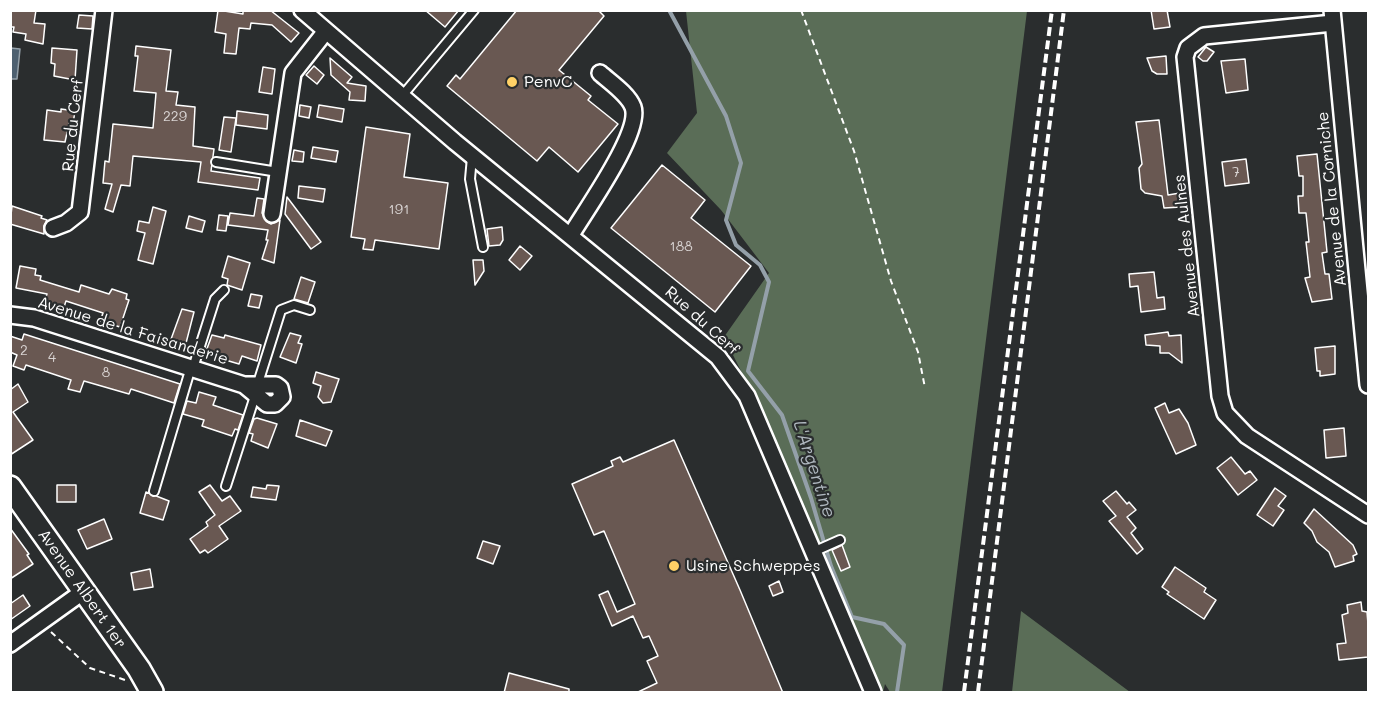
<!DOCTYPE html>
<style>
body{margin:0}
#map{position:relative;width:1379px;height:703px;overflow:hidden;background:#2a2d2e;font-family:Mali,sans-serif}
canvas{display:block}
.frame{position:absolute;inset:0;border:12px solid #fff;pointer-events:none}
</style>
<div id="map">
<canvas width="1379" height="703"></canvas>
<div class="frame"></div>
</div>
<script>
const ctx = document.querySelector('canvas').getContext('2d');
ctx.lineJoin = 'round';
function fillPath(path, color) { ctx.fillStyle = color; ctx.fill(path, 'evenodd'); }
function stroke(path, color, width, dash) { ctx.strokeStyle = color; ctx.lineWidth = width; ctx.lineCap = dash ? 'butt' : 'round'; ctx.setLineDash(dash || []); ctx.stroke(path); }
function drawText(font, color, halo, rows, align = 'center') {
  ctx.font = font + ' Mali,sans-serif'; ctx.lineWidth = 4.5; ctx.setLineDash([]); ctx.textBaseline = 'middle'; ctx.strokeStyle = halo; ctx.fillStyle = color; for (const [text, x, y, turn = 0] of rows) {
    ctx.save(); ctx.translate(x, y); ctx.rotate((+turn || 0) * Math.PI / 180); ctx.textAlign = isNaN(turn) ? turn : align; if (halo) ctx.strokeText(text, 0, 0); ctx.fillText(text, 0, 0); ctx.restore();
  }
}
fillPath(new Path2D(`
 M686 11H1027L942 692H890L885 684 883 692H877L760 409 724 337 769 273 721 210 667 153 697 113Z
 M1021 611 1130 692H1012Z`), '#5a6d57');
const water = new Path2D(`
 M11 48 20 49 17 79H11Z`);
fillPath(water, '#4d6070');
stroke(water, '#94a0a9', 1.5);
stroke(new Path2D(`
 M669 10 726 116 741 163 726 220 736 245 760 265 769 282 748 371 782 415 811 498 831 566 852 617 884 624 904 645 897 692`), '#94a0a9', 4);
const building = new Path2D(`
 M10 10H36L34 23 45 24 43 44 25 40 26 34 13 32 14 27H10Z
 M218 10 243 14V10H270L299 33 291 42 272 25 251 23 250 29 239 28 236 54 224 53 226 34 215 32Z
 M425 10H459L445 27Z
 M517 10H598L604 16 559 70 591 96 588 100 618 124 578 172 549 147 537 161 447 86 456 75 460 79Z
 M1151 10H1167L1170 27 1154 29Z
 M79 15 93 16 92 29 77 28Z
 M136 46 171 50 166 91 178 92 176 105 195 107 193 146 214 149 211 171 260 178 258 190 198 182 201 162 133 156 130 186 121 185 113 212 105 209 112 184 103 183 105 161 109 162 113 124 153 128 156 93 134 91 138 56H135Z
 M1206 47 1214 52 1207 61H1203L1198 57Z
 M52 48 77 50 75 80 54 76 55 64 51 63Z
 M1166 56 1167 74H1157L1152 71 1147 58Z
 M330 58 352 77 347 83 366 86 365 101 349 100 350 92 331 75Z
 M1245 59 1248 90 1226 93 1221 61Z
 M314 66 324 75 317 84 306 75Z
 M263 67 275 69 272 94 259 92Z
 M300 105 311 107 309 118 299 116Z
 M319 105 344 109 342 122 317 117Z
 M61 109 75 111 73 124H69L65 142 44 140 47 110 61 112Z
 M237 111 268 115 267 129 236 125Z
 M224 117 236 118 231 152 219 150Z
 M1159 120 1168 195 1180 193 1181 207 1164 208 1162 196 1145 193 1141 189 1139 168 1142 164 1136 122Z
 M366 127 410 134 404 177 448 183 439 249 375 240 373 250 363 249 365 239 351 237Z
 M313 147 338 151 336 162 311 158Z
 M294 150 304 152 303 162 292 161Z
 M1317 154 1327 252 1322 253 1325 274H1329L1332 299 1312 302 1305 278 1310 277 1306 242H1309L1306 213H1299L1298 196H1303V176H1299L1297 156Z
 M1246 159 1249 183 1225 186 1222 162Z
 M662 165 705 200 691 218 751 266 715 312 611 228Z
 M299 186 325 189 323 202 298 198Z
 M287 197 321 242 311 249 285 214Z
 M257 198 264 199 262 213 266 221 271 224 280 220 274 263 262 259 268 240H266L268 230 228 225 230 213 254 216Z
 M12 206 42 216 41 218 47 220 44 226V234L10 224Z
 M153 207 166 211 153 264 138 260 145 233 137 231 139 221 149 223Z
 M219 215 228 216 226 231 217 230Z
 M189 216 205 221 202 232 186 228Z
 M502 227 503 240 500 245 489 246 487 229Z
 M520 246 532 256 520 270 509 260Z
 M228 256 250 263 242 290 227 285 228 279 222 277Z
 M473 260H483L484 271 475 285Z
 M20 266 36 269 35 275 41 276 40 280 79 292 81 285 109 294 112 289 127 294 126 299 129 300 120 327 100 321 103 313 66 301 63 310 44 302 47 294 16 288Z
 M1154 272 1157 298 1164 297 1165 309 1141 312 1138 286 1130 287 1129 274Z
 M301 277 315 282 308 303 294 299Z
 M251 294 262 296 259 308 248 306Z
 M182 309 194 312 185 347 170 342Z
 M1168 332 1169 336 1181 335 1182 363 1169 353H1160V346L1146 345 1145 335Z
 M290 333 301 336 298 343 302 344 296 363 280 357Z
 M24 334 180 384 174 403 131 389 129 394 84 381 80 392 68 389 71 380 26 365 24 370 13 366 17 355 10 352V336L22 340Z
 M212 335 224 338 225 335 261 345 257 361 242 356 239 364 205 354Z
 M1335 346V374L1320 376V371H1317L1315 348Z
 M316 372 339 379 331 402 323 403 318 397 321 386 313 383Z
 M18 384 28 402 13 412 33 440 10 455V390Z
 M199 392 216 397 213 405 243 415 238 430 235 429 232 436 202 426 204 420 183 414 187 401 196 403Z
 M1165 403 1169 413 1179 409 1188 423 1196 445 1176 454 1155 408Z
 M257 418 277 424 268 448 251 441 253 434 249 433 254 419Z
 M300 420 332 431 326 446 296 436Z
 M1344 428 1346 456 1326 458 1324 430Z
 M674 440 740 590 783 693H636L657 683 647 661 658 656 649 636 643 638 633 616 612 626 599 595 608 591 617 612 635 604 604 531 594 535 572 484 613 466 611 461 620 457 623 462Z
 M1231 457 1245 474 1250 471 1257 480 1238 495 1217 468Z
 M57 485H76V502H57Z
 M210 485 222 501 230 496 241 511 219 526 228 539 208 553 205 550 200 553 190 539 208 526 206 522 215 515 199 492Z
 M267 485 279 486 276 500 251 497 253 487 266 489Z
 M1275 488 1286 496 1278 506 1284 510 1273 526 1257 515Z
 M1116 491 1127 504 1129 502 1136 510 1127 517 1136 528 1131 533 1143 549 1137 554 1109 521 1116 516 1103 501Z
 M146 492 169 501 163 520 140 513Z
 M1314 509 1353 545 1357 554 1353 556 1354 561 1335 567 1329 552 1317 542 1312 531 1304 523Z
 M104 519 112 539 87 549 78 530Z
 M10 528 29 554 27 555 33 564 10 579Z
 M483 541 500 546 493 564 477 558Z
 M842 545 850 567 841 571 832 550Z
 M1175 567 1206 588 1204 592 1216 600 1204 619 1167 594 1169 592 1162 587Z
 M150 569 153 587 134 590 131 573Z
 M779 581 783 592 773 596 769 586Z
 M23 595 30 606 10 620V604Z
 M1361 602 1362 611 1367 612 1368 624V657L1339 660 1337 644 1346 643 1342 615 1348 613 1347 605Z
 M509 673 569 689V693H504Z`);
fillPath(building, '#695852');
stroke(building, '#fff', 1.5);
const service = new Path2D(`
 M402 96 474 10
 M472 157 470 179 483 247
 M216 162 278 172
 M193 368 215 299 224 290
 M258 383 281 310 294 305 310 310
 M226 486 255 396
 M154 491 191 367
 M813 552 840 540`);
const minor = new Path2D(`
 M302 10 455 142 718 357 747 396 873 692
 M1332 10 1368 385
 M1333 23 1204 36 1188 48 1185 57 1220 396 1225 413 1247 436 1368 515
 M272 214 293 73 326 31
 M53 228 66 223 80 212 104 10
 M571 235C585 211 642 132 633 107 628 94 610 82 600 73
 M10 315 34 318 244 385 267 404H275L282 397 280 388 276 385H244
 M10 644 84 591`);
const secondary = new Path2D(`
 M10 487 139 669 152 692`);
stroke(service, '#fff', 12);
stroke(minor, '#fff', 20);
stroke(secondary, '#fff', 26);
stroke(new Path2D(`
 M801 10 854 151 891 281 918 352 925 388
 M51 632 90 668 128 681`), '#fff', 2, [6, 4.5]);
stroke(service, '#2a2d2e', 8);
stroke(minor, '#2a2d2e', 15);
stroke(secondary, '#2a2d2e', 21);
stroke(new Path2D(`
 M964 692 1052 10
 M978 692 1064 10`), '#fff', 4, [9, 4.5]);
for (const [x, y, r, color] of [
 [512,82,6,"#ffd166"],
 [674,566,6,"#ffd166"]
]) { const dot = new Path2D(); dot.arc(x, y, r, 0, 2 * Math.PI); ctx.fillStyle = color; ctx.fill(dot); stroke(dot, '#2a2d2e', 2); }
drawText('14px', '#dad5d4', null, [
 ["229",175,117],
 ["7",1236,173],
 ["191",399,210],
 ["188",681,247],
 ["2",24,351],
 ["4",52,358],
 ["8",106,373]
]);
drawText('16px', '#fff', '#2a2d2e', [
 ["PenvC",524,82],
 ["Usine Schweppes",686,566]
], 'left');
drawText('16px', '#fff', '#2a2d2e', [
 ["Rue du Cerf",73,125,-84],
 ["Avenue de la Corniche",1332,199,-96],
 ["Avenue des Aulnes",1187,246,-96],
 ["Rue du Cerf",702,321,42],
 ["Avenue de la Faisanderie",133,331,17],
 ["Avenue Albert 1er",82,589,55]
]);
drawText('italic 18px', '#afb7bf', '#2a2d2e', [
 ["L'Argentine",814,469,72]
]);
</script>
